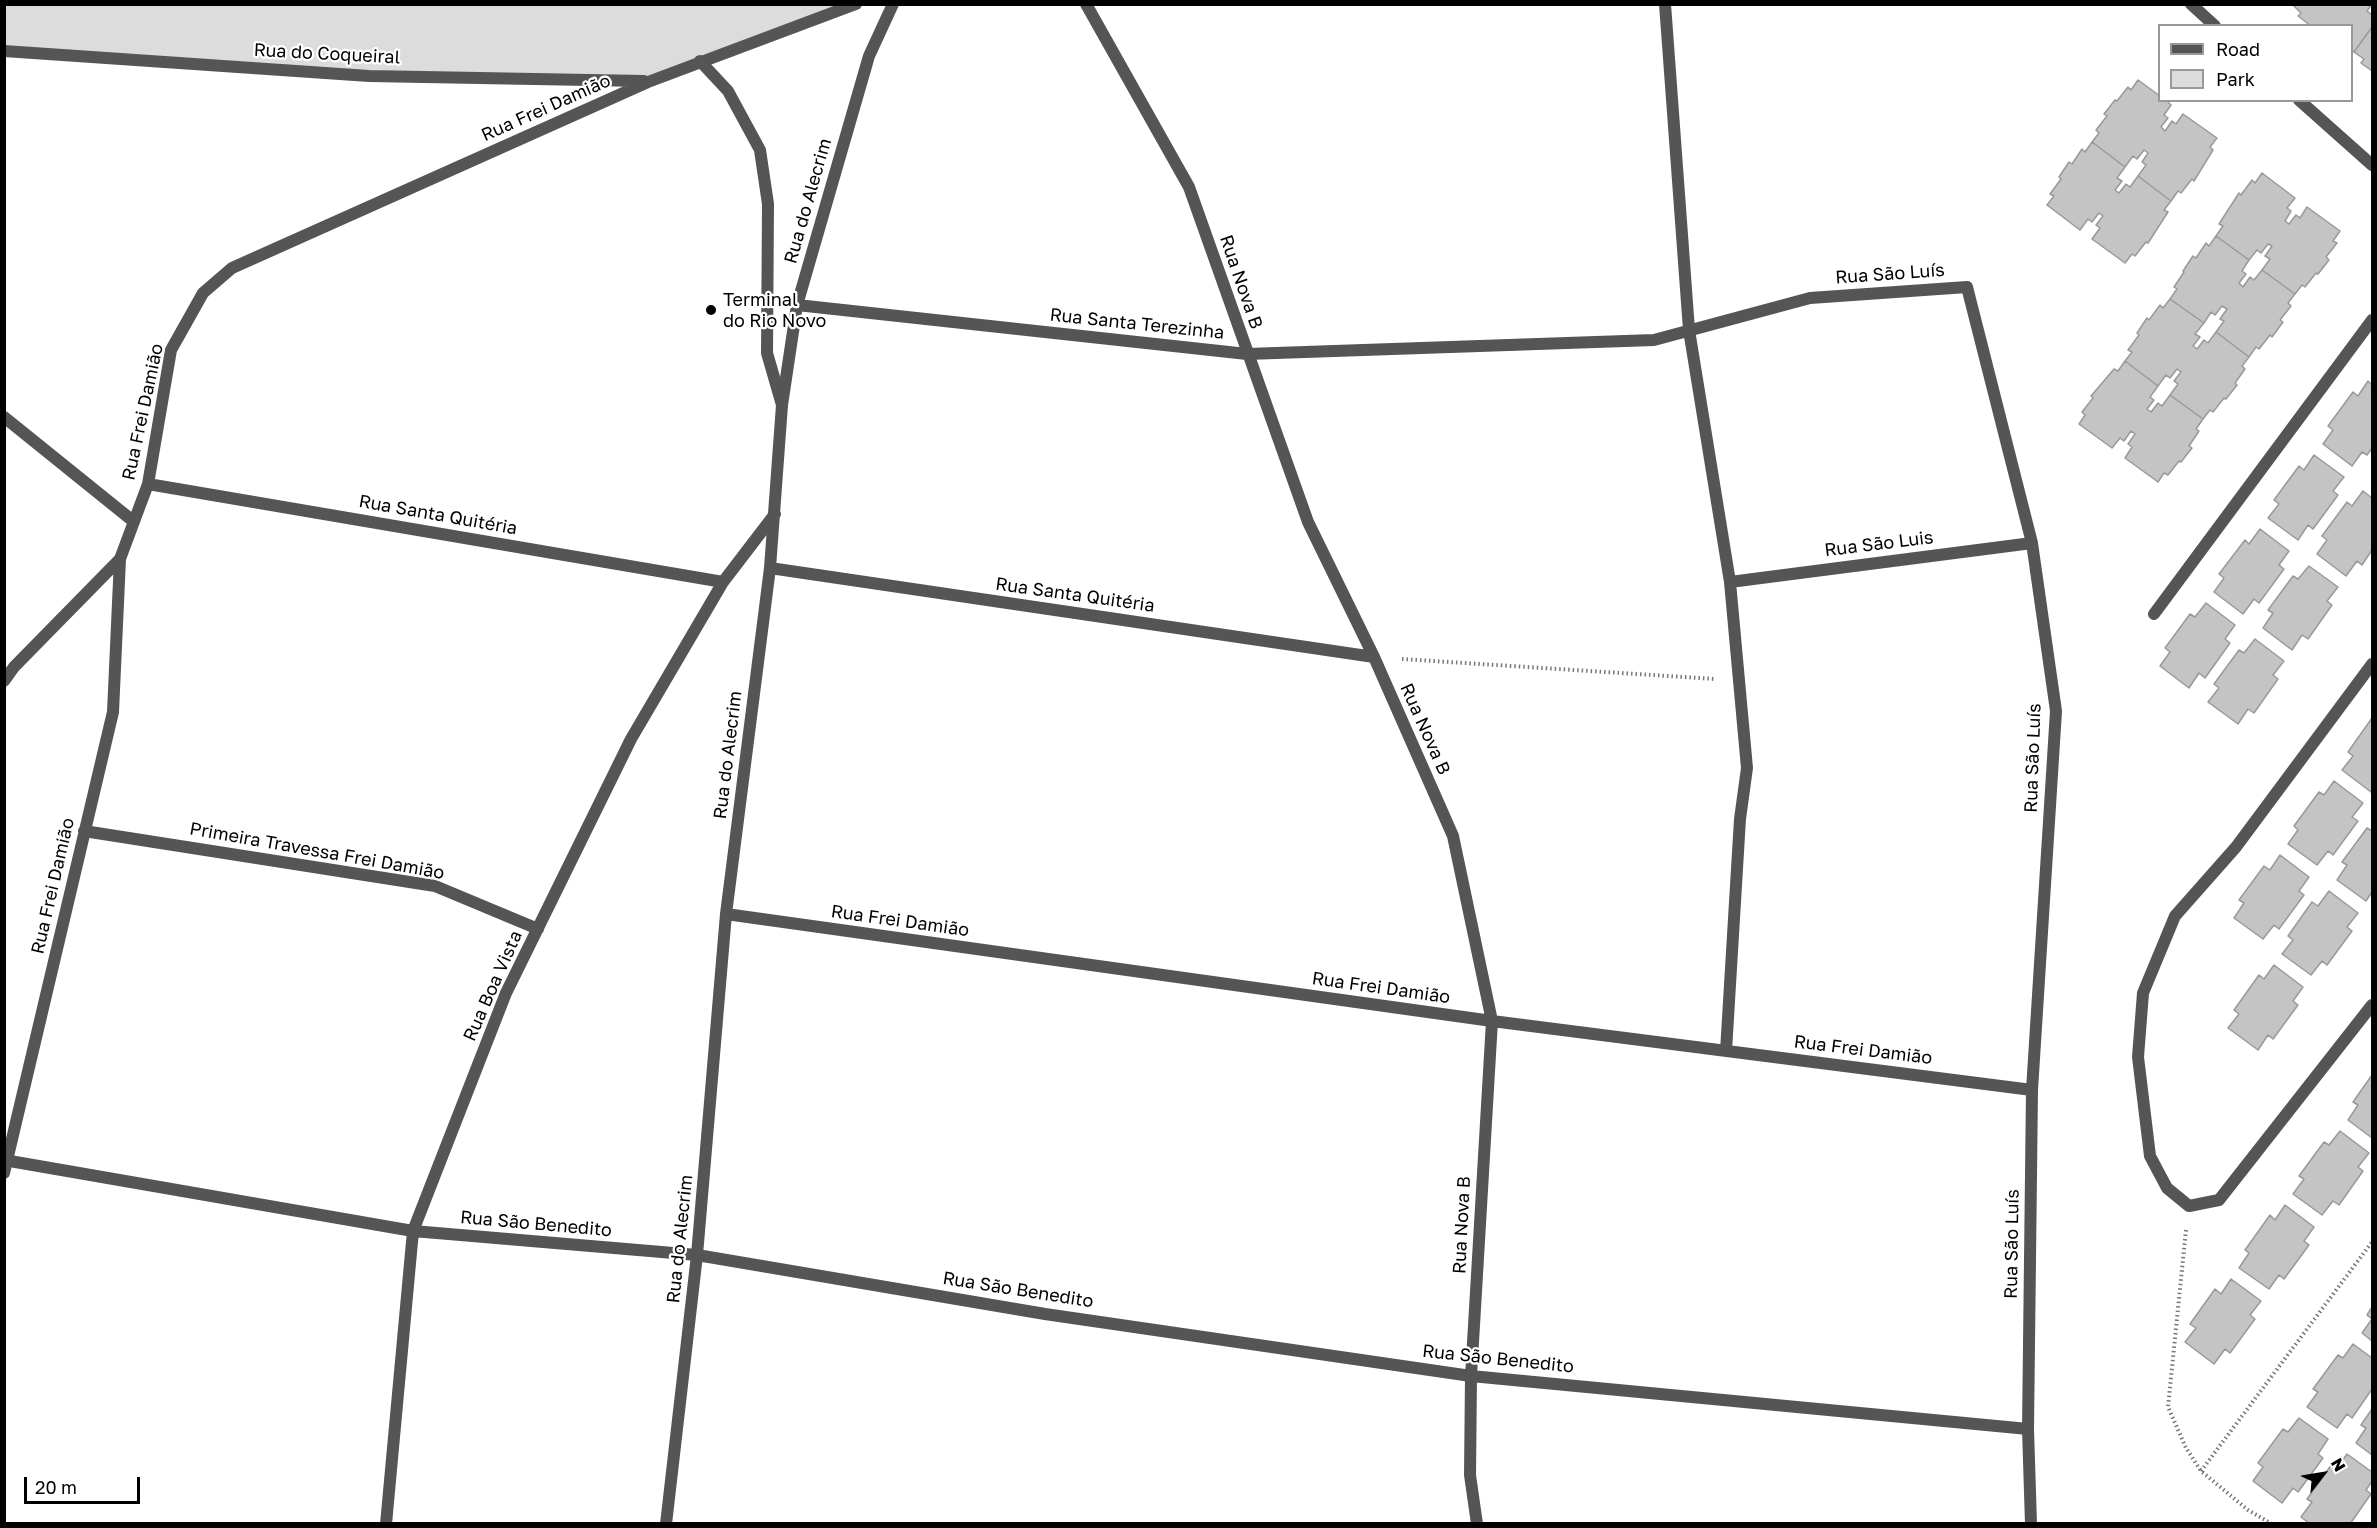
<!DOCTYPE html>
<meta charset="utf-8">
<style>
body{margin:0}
#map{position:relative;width:2377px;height:1528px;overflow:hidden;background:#fff;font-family:"Golos Text",sans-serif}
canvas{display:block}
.frame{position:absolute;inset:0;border:6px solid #000;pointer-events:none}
.legend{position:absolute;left:2158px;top:24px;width:195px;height:78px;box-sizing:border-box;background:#fff;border:2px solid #999;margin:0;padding:8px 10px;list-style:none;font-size:18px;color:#000}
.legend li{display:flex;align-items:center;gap:12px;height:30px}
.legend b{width:30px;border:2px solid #999}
.north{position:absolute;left:2293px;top:1444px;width:60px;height:60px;-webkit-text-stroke:4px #fff;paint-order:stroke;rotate:59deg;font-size:16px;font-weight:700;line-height:24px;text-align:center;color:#000}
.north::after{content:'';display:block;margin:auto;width:21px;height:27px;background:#000;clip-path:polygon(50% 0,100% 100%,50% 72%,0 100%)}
.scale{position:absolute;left:24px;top:1477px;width:116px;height:27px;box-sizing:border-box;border:3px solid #000;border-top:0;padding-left:8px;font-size:18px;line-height:21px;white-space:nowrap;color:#000;-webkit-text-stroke:4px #fff;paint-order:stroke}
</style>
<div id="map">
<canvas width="2377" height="1528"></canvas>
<div class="frame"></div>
<ul class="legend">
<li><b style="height:8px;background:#555"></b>Road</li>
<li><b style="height:16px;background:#dcdcdc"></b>Park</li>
</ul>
<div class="north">N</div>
<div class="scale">20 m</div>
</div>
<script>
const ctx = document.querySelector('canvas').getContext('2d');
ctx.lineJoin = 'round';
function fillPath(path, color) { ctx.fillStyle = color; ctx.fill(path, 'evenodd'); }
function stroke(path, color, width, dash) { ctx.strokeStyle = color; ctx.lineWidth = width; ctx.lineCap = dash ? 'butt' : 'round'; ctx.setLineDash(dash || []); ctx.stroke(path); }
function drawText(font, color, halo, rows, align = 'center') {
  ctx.font = font + ' "Golos Text",sans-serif'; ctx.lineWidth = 4.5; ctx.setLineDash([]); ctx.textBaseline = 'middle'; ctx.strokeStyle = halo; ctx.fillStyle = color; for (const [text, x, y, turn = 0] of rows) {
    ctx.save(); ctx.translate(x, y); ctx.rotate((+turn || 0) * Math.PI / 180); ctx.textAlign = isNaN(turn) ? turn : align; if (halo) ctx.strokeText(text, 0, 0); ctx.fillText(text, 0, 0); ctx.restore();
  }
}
fillPath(new Path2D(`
 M4 5H856L648 82 369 76 5 51Z`), '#dcdcdc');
const building = new Path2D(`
 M2292 4H2367L2370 7 2367 11 2372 15V27L2354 52 2352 50V26H2311L2298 16 2301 13Z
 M2372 27V71L2361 63 2364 59 2354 52Z
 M2138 80 2160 96V100H2166L2171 105 2164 115 2168 118 2161 127 2165 131 2172 121 2176 124 2183 114 2217 138 2210 147 2213 150 2194 181 2192 179 2181 193 2178 191 2171 201 2138 176 2146 165 2142 162 2148 153 2144 150 2137 159 2133 156 2125 167 2092 142 2099 133 2096 130 2107 116 2104 114 2115 100 2117 101 2128 87 2131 90Z
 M2092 142 2125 167 2117 178 2122 181 2115 190 2119 193 2126 184 2130 187 2138 176 2171 201 2164 210 2168 212 2148 243 2146 242 2135 256 2132 254 2125 263 2092 239 2100 228 2096 225 2103 216 2099 213 2092 222 2088 219 2080 230 2047 205 2054 196 2050 194 2061 179 2059 177 2069 162 2072 164 2082 149 2085 152Z
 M2262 173 2295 198 2287 208 2291 211 2285 221 2289 224 2296 215 2300 218 2307 207 2340 231 2333 241 2337 243 2326 257 2329 260 2318 274 2316 273 2305 287 2302 285 2295 294 2262 270 2270 259 2265 256 2272 246 2268 244 2261 253 2257 250 2249 260 2216 236 2223 226 2219 224 2239 193 2241 195 2252 180 2255 183Z
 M2216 236 2249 260 2242 271 2246 274 2239 283 2243 287 2250 277 2254 280 2262 270 2295 294 2288 303 2291 306 2280 320 2283 322 2272 337 2270 335 2259 349 2256 347 2249 357 2216 332 2224 321 2220 319 2227 309 2222 306 2215 315 2211 312 2204 323 2170 299 2177 289 2174 287 2184 272 2183 271 2193 256 2196 258 2206 243 2209 246Z
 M2170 299 2204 323 2195 334 2200 337 2193 346 2197 349 2204 340 2208 343 2216 332 2249 357 2242 366 2245 369 2235 383 2237 385 2226 399 2224 398 2213 412 2210 410 2203 419 2170 395 2178 384 2174 381 2181 372 2177 369 2170 378 2166 375 2158 386 2125 361 2132 352 2128 350 2139 335 2137 333 2147 318 2149 320 2160 305 2163 308Z
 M2125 361 2158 386 2150 397 2154 400 2147 409 2151 412 2158 403 2162 406 2170 395 2203 419 2196 429 2199 431 2189 446 2192 448 2181 462 2179 461 2168 475 2164 473 2158 482 2125 458 2132 447 2128 444 2135 434 2131 431 2124 441 2120 438 2112 448 2079 424 2085 415 2082 412 2093 398 2091 396 2114 369 2118 371Z
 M2368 381 2372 385V448L2367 455 2362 452 2352 466 2323 444 2333 430 2328 426 2353 392 2358 396Z
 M2314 455 2344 477 2333 491 2338 495 2313 529 2308 525 2298 540 2268 518 2279 504 2274 500 2299 466 2304 470Z
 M2363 491 2372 498V550L2362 565 2357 561 2346 576 2317 554 2327 540 2322 536 2347 502 2352 506Z
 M2260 529 2289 551 2279 565 2284 569 2259 603 2254 599 2243 614 2214 592 2224 578 2219 574 2245 540 2249 544Z
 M2309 566 2338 587 2327 601 2332 605 2308 639 2302 635 2292 650 2263 628 2273 613 2268 610 2293 576 2298 579Z
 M2206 603 2235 625 2225 639 2230 643 2205 678 2199 673 2189 688 2160 666 2170 652 2165 648 2190 614 2195 617Z
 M2255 639 2284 661 2273 675 2278 679 2254 713 2248 709 2238 724 2208 702 2219 688 2214 684 2239 650 2244 653Z
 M2372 718V790L2371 792 2342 770 2353 756 2348 752Z
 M2334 781 2363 803 2352 817 2358 821 2333 855 2328 851 2317 865 2288 844 2298 830 2294 826 2319 792 2324 795Z
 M2367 828 2372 831V892L2366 901 2337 880 2347 865 2342 862Z
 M2280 855 2309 877 2299 891 2304 895 2279 929 2274 925 2263 939 2234 918 2244 903 2239 900 2264 866 2270 870Z
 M2329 891 2358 913 2347 927 2352 931 2327 965 2322 961 2311 975 2282 954 2293 940 2288 936 2312 902 2318 906Z
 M2274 965 2303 987 2293 1001 2298 1005 2273 1039 2268 1035 2258 1050 2228 1028 2239 1014 2234 1010 2259 975 2264 979Z
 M2372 1075V1138L2348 1120 2358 1105 2353 1102Z
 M2340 1131 2369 1153 2358 1167 2363 1171 2339 1205 2333 1201 2322 1215 2293 1194 2304 1179 2299 1176 2324 1142 2329 1145Z
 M2285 1205 2314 1227 2304 1241 2309 1245 2284 1279 2279 1275 2269 1289 2239 1268 2249 1253 2245 1250 2270 1215 2275 1220Z
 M2231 1279 2261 1301 2250 1315 2255 1319 2230 1353 2225 1349 2214 1364 2185 1342 2196 1328 2190 1324 2215 1289 2221 1294Z
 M2372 1307V1341L2362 1333 2372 1319 2367 1315Z
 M2353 1344 2372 1358V1389L2352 1418 2347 1414 2337 1428 2307 1407 2318 1392 2313 1389 2338 1355 2343 1358Z
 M2372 1409V1455L2356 1443 2366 1428 2361 1425Z
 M2299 1418 2328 1439 2318 1454 2323 1458 2298 1492 2293 1488 2282 1503 2253 1481 2263 1467 2258 1463 2283 1429 2288 1432Z
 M2347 1454 2372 1472V1481L2366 1490 2371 1494 2350 1524H2310L2301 1517 2312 1502 2307 1499 2332 1464 2337 1468Z`);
fillPath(building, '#c4c4c4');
stroke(building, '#999', 1.5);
stroke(new Path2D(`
 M1402 659 1715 679
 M2186 1230 2168 1407 2186 1448 2201 1471 2248 1510 2272 1524
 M2201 1471 2372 1242`), '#777', 4, [1.5, 3]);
stroke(new Path2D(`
 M2191 4 2215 26
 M700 61 728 91 760 150 768 204 767 353 782 405
 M2299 100 2372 165
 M2154 614 2372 320
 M2372 664 2236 847 2175 916 2143 993 2138 1057 2150 1156 2167 1188 2189 1206 2219 1200 2372 1005`), '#555', 12);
stroke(new Path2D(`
 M1086 4 1189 187 1308 522 1374 657 1453 836 1492 1021 1471 1376 1470 1475 1477 1524
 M1665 4 1689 330 1730 582 1747 768 1740 819 1726 1051
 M4 51 369 76 644 81
 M797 305 1247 354 1654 340 1810 298 1967 287 2032 543 2056 711 2032 1090 2028 1429 2031 1524
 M4 417 133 521
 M148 484 723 582
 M770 568 1374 657
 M1730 582 2032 543
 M4 681 14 667 120 559
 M84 831 435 886 538 929
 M726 914 1492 1021 2032 1090
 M4 1160 413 1231 697 1255 1045 1314 1471 1376 2028 1429
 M4 1173 113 712 120 559 148 484 171 350 203 293 232 268 648 82 856 4
 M386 1524 413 1231 506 993 631 739 723 582 775 514
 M666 1524 697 1255 726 914 770 568 782 405 797 305 869 56 893 4`), '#555', 12);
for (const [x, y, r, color] of [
 [711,310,6,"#000"]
]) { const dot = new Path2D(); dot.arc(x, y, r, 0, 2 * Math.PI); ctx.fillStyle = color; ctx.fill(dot); stroke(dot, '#fff', 2); }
drawText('18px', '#000', '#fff', [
 ["Rua do Coqueiral",327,54,3],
 ["Rua Frei Damião",546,108,-24],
 ["Rua do Alecrim",808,201,-74],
 ["Rua São Luís",1890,274,-4],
 ["Rua Nova B",1241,282,71],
 ["Rua Santa Terezinha",1137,324,6],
 ["Rua Frei Damião",143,412,-78],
 ["Rua Santa Quitéria",438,515,10],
 ["Rua São Luis",1879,544,-7],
 ["Rua Santa Quitéria",1075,595,8],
 ["Rua Nova B",1425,729,66],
 ["Rua do Alecrim",728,755,-83],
 ["Rua São Luís",2033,758,-88],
 ["Primeira Travessa Frei Damião",317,851,10],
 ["Rua Frei Damião",53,886,-77],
 ["Rua Frei Damião",900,921,8],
 ["Rua Boa Vista",493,986,-66],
 ["Rua Frei Damião",1381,988,8],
 ["Rua Frei Damião",1863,1050,7],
 ["Rua São Benedito",536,1224,5],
 ["Rua Nova B",1462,1225,-87],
 ["Rua do Alecrim",680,1239,-84],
 ["Rua São Luís",2012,1244,-89],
 ["Rua São Benedito",1018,1290,9],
 ["Rua São Benedito",1498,1359,6]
]);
drawText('18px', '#000', '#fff', [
 ["Terminal",723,300],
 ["do Rio Novo",723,321]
], 'left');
</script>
